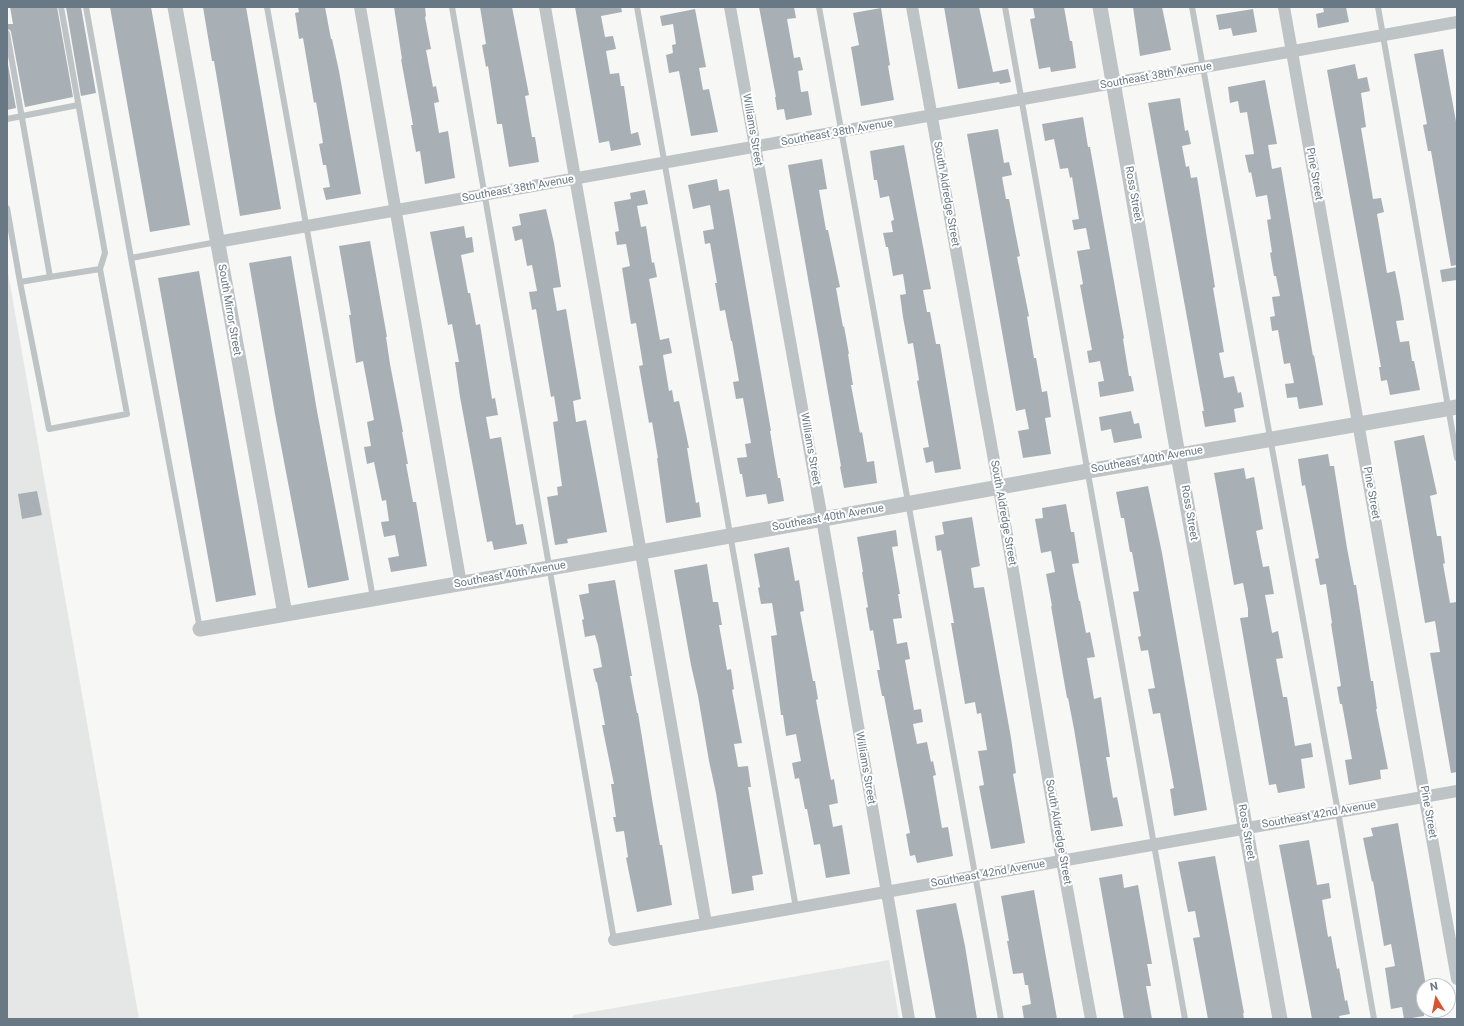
<!DOCTYPE html>
<style>
body{margin:0}
#map{position:relative;width:1464px;height:1026px;overflow:hidden;background:#f7f7f5;font-family:Roboto,sans-serif}
canvas{display:block}
.frame{position:absolute;inset:0;border:8px solid #687884;pointer-events:none}
.north{position:absolute;left:1416px;top:978px;width:40px;height:40px;box-sizing:border-box;background:#fff;border:1px solid #c3c9ce;border-radius:50%;rotate:350deg;font-size:11px;font-weight:700;line-height:16px;text-align:center;color:#687884}
.north::after{content:'';display:block;margin:auto;width:14px;height:18px;background:#d85534;clip-path:polygon(50% 0,100% 100%,50% 72%,0 100%)}
</style>
<div id="map">
<canvas width="1464" height="1026"></canvas>
<div class="frame"></div>
<div class="north">N</div>
</div>
<script>
const ctx = document.querySelector('canvas').getContext('2d');
ctx.lineJoin = 'round';
function fillPath(path, color) { ctx.fillStyle = color; ctx.fill(path, 'evenodd'); }
function stroke(path, color, width, dash) { ctx.strokeStyle = color; ctx.lineWidth = width; ctx.lineCap = dash ? 'butt' : 'round'; ctx.setLineDash(dash || []); ctx.stroke(path); }
function drawText(font, color, halo, rows, align = 'center') {
  ctx.font = font + ' Roboto,sans-serif'; ctx.lineWidth = 4; ctx.setLineDash([]); ctx.textBaseline = 'middle'; ctx.strokeStyle = halo; ctx.fillStyle = color; for (const [text, x, y, turn = 0] of rows) {
    ctx.save(); ctx.translate(x, y); ctx.rotate((+turn || 0) * Math.PI / 180); ctx.textAlign = isNaN(turn) ? turn : align; if (halo) ctx.strokeText(text, 0, 0); ctx.fillText(text, 0, 0); ctx.restore();
  }
}
fillPath(new Path2D(`
 M7 267 139 1019H7Z
 M889 960 899 1019H571L574 1015Z`), '#e5e6e6');
fillPath(new Path2D(`
 M10 7H57L73 97 25 107 11 32 10 30 7 29V24H13Z
 M66 7H81L96 93 81 96Z
 M110 7H151L190 225 150 232Z
 M203 7H246L281 209 240 216 214 61H212Z
 M298 7H325L331 39H332L339 71 361 194 326 200 323 188 330 187 326 165H323L319 144 323 143 316 102 314 103 303 38 299 39 295 13 299 12Z
 M394 7H425L426 16 425 17 431 49 426 50 433 87 436 86 439 102 434 103 439 133 448 131 455 178 425 184 420 151 416 152 411 125H413L401 59H402Z
 M480 7H512L529 95 525 96 532 137H535L539 162 509 167 502 124H497L488 66 486 67 482 45 486 44Z
 M575 7H621L622 12 601 16 605 37 613 36 616 49 606 51 610 74 619 73 621 86H624L631 134 638 132 641 145 611 151 609 141 599 143Z
 M759 7H794L796 18 787 19 794 58 800 57 803 70 798 71 801 92 808 91 812 115 786 120 784 109 777 110 775 97H776Z
 M944 7H979L993 72 1008 69 1011 82 1000 84 999 82 958 89Z
 M1033 7H1064L1070 41H1072L1076 68 1051 72 1050 67 1039 69 1030 19 1035 18Z
 M1133 7H1162L1171 50 1140 56Z
 M1323 7H1346L1349 22 1318 28 1316 14 1324 12Z
 M881 8 890 65 888 66 894 100 861 106 851 47 859 45 853 13Z
 M695 9 706 67 699 68 703 90 709 89 718 132 691 136 679 71 669 73 666 55 673 53 672 45 676 44 673 24 662 26 660 16Z
 M1253 9 1257 32 1233 36 1231 28 1219 30 1216 15Z
 M1443 49 1457 127V265L1451 266 1431 151H1428L1423 125 1427 124 1414 54Z
 M7 59 16 108 7 110Z
 M1355 64 1358 79 1367 77 1370 91 1361 93 1366 127 1361 128 1373 199 1381 198 1384 212 1377 214 1387 273 1395 271 1400 296 1404 320 1396 321 1400 342 1409 341 1412 361H1414L1420 390 1390 395 1387 380 1381 381 1379 367H1381L1327 70Z
 M1265 80 1277 144 1268 145 1272 169 1281 167 1313 356 1314 355 1323 405 1299 409 1297 397 1287 398 1285 384 1294 383 1290 363 1284 364 1278 330 1272 331 1270 317 1275 316 1272 297 1280 296 1276 276H1274L1270 253 1272 252 1267 220 1271 219 1267 195 1256 197 1251 172 1249 173 1245 155 1254 154 1247 112 1240 113 1238 101 1230 103 1228 87Z
 M1180 98 1185 131 1188 130 1191 144 1182 146 1186 167 1189 166 1191 178 1197 177 1215 287 1213 288 1224 352 1219 353 1224 378 1234 376 1238 393 1241 392 1244 407 1234 409 1236 422 1205 427 1202 411H1204L1148 103Z
 M1083 117 1088 147H1090L1124 338 1123 339 1129 376H1131L1134 391 1100 397 1098 382 1104 381 1100 361 1089 363 1087 351 1092 350 1080 285 1083 284 1077 251 1090 249 1086 228 1074 230 1072 220 1079 219 1072 177 1070 178 1068 168 1060 169 1054 139 1045 141 1042 124Z
 M998 129 1004 163 1009 162 1012 175 1002 177 1006 199H1009L1015 231 1020 256 1017 257 1029 316 1027 317 1034 358H1036L1042 392 1047 391 1051 417 1045 418 1051 454 1023 458 1018 431 1029 429 1025 409 1016 411 967 134Z
 M904 145 931 289 923 290 927 312H930L936 344H940L961 469 935 473 933 461 926 463 923 448 929 447 917 381 919 380 913 343 908 344 903 317 900 295 906 294 903 274 893 276 888 247H886L883 233 893 232 891 221 894 220 889 196 880 198 877 180H874L870 151Z
 M822 159 827 189 819 190 826 230H828L840 287 836 288 843 327 844 326 849 354H848L853 385H851L860 433 862 432 867 462 874 461 877 483 844 488 840 467 841 466 788 165Z
 M717 179 719 191 729 189 771 431H770L778 478H780L784 501 768 504 766 494 746 497 742 474H740L737 458 747 457 745 444 751 443 743 398 736 399 733 382 739 381 732 341H731L725 310 720 311 715 283H717L710 243 705 244 703 231 714 229 710 205 693 209 688 185Z
 M645 190 648 204 637 206 641 227 646 226 652 263 654 262 657 277 649 279 660 340 669 338 672 353 663 355 669 391 672 390 674 402 679 401 689 448H687L696 503 699 502 701 517 666 523 657 458H658L652 422 649 423 639 366 643 365 636 323 631 324 622 268 630 266 626 244 617 245 615 232 619 231 614 202 631 199 630 193Z
 M546 209 554 243 561 287 553 288 557 311 566 309 581 399 573 401 576 422 586 420 607 532 567 539 568 543 555 545 547 497 558 495 557 487 562 486 553 422 558 421 554 396 551 397 536 309 532 310 529 292 537 291 532 265 527 266 522 239 515 241 512 227 521 225 519 214Z
 M464 226 466 238 472 237 474 252 461 255 468 293H470L476 325 480 324 492 399 495 398 498 415 486 417 490 439 501 437 516 525 523 524 527 544 494 550 492 541 487 542 460 397 455 362H459L452 324 448 325 430 232Z
 M370 241 387 337H386L390 364 403 432H402L408 464H406L413 502H416L427 566 391 572 388 558 399 556 395 535 384 537 381 522 389 521 386 500 382 501 374 462 367 464 364 447 371 446 367 422 374 420 363 361 356 363 349 315H351L339 246Z
 M291 256 317 411 349 580 308 588 275 414 249 263Z
 M1457 267V280L1442 282 1440 270Z
 M199 271 256 595 216 602 158 278Z
 M1131 411 1134 424 1139 423 1142 438 1114 443 1111 429 1101 431 1099 417Z
 M1424 435 1437 494 1430 496 1437 536H1441L1445 563 1443 564 1450 603 1457 602V772L1451 773 1430 653 1440 652 1435 621 1425 623 1394 441Z
 M1328 454 1330 466H1334L1347 548 1354 585H1356L1371 681H1373L1377 709H1376L1388 769 1380 770 1381 779 1349 785 1345 760 1352 759 1342 704H1340L1337 687 1341 686 1331 624 1332 623 1326 584 1320 585 1315 559 1319 558 1305 485 1302 486 1298 459Z
 M1244 468 1246 479 1254 477 1257 494 1263 529 1256 531 1263 567 1269 566 1274 594 1265 595 1272 633 1278 631 1283 658 1276 659 1283 697H1287L1295 746 1311 743 1313 757 1301 759 1305 788 1278 793 1276 784 1269 785 1240 618 1248 617V609L1243 583 1234 585 1214 473Z
 M1148 486 1162 553 1207 810 1174 816 1170 789 1174 788 1160 713 1153 714 1148 689 1155 688 1148 650 1141 651 1138 637 1141 636 1133 592 1139 591 1132 552H1130L1124 518H1121L1116 492Z
 M37 491 42 515 22 519 18 494Z
 M1066 504 1071 532H1074L1079 563 1072 564 1079 601H1080L1086 633 1090 632 1095 657 1087 658 1094 699 1101 697 1110 757H1106L1113 798 1117 797 1123 826 1091 831 1074 729 1068 698H1067L1051 606H1052L1046 574 1055 572 1051 551 1041 553 1035 519 1043 518 1042 508Z
 M972 517 980 566 971 568 974 588 984 587 1011 738 1016 773 1013 774 1025 843 991 849 979 786 984 785 978 751 987 750 981 713 977 714 975 702 965 704 951 623H954L941 550 937 551 935 536 944 534 942 522Z
 M896 530 898 546 892 547 900 594H898L902 618 893 619 897 644 907 642 910 659 905 660 914 710 921 709 923 722 913 724 917 744 927 742 931 762 933 761 936 775 933 776 942 828 948 827 953 856 917 863 915 855 910 856 906 834 910 833 884 696H882L877 670H880L873 630 870 631 866 608 868 607 862 572H863L857 537Z
 M789 547 795 581 799 580 804 611 800 612 813 681H815L818 699 816 700 831 780 834 779 838 803 829 805 833 827 842 825 850 874 826 878 820 844 814 845 807 809H805L799 778 795 779 792 763 801 761 796 734 786 736 783 715H781L771 636 777 635 772 603 761 604 758 588 760 587 754 554Z
 M707 564 713 602H718L722 625H719L727 670 731 669 734 689 732 690 742 743 734 744 738 767 748 766 751 787H748L763 874 752 876 754 890 732 894 716 793 709 761 698 696 691 665 674 570Z
 M615 580 632 676H630L637 713H638L653 805 660 845H662L672 905 637 912 626 858 628 857 624 831 616 832 613 817H616L611 784H614L602 725H605L597 682H596L593 669 602 667 598 645 595 635 585 637 582 620 584 619 579 595 589 593 588 584Z
 M1398 823 1426 986H1424V1016L1406 1019H1404L1402 1007 1391 1009 1385 968 1395 966 1391 944 1384 946 1373 881 1372 882 1363 838 1373 836 1371 828Z
 M1309 840 1317 885 1329 883 1331 898 1322 900 1328 937 1331 936 1337 969 1339 968 1345 1001 1347 1000 1350 1014 1339 1016 1340 1019H1312L1279 845Z
 M1215 856 1244 1013H1243L1244 1019H1208L1193 938 1200 937 1195 911 1188 912 1178 862Z
 M1122 874 1124 888 1138 885 1152 964H1147L1151 986H1146L1152 1019H1124L1099 878Z
 M1034 890 1056 1013 1057 1019H1024L1022 1006 1031 1004 1028 985H1025L1023 973 1013 974 1007 941H1009L1001 896Z
 M956 903 965 946 977 1019H936L923 949 916 910Z`), '#a8b0b5');
stroke(new Path2D(`
 M86 7 131 258 200 629
 M267 7 373 598
 M452 7 614 940
 M637 7 796 908
 M819 7 1001 1019
 M1005 7 1185 1019
 M1192 7 1338 812 1374 1019
 M1378 7 1457 458
 M7 33 50 277 100 269
 M7 119 78 105
 M7 208 20 282 49 429 127 414 100 269 105 253 61 7
 M131 258 217 242
 M20 282 50 277`), '#bec3c6', 6);
stroke(new Path2D(`
 M360 7 461 584
 M545 7 706 923
 M730 7 822 519 909 1019
 M912 7 999 488 1062 861 1091 1019
 M1284 7 1457 979
 M217 242 1457 22
 M614 940 1457 791`), '#bec3c6', 12);
stroke(new Path2D(`
 M175 7 285 614
 M1100 7 1178 455 1280 1019
 M200 629 641 552 1088 471 1457 407`), '#bec3c6', 15);
drawText('11px', '#687884', '#fff', [
 ["Southeast 38th Avenue",1156,76,-10],
 ["Williams Street",752,130,80],
 ["Southeast 38th Avenue",837,133,-10],
 ["Pine Street",1314,174,80],
 ["Southeast 38th Avenue",518,189,-10],
 ["South Aldredge Street",946,194,80],
 ["Ross Street",1133,194,80],
 ["South Mirror Street",229,310,80],
 ["Williams Street",810,449,80],
 ["Southeast 40th Avenue",1147,460,-10],
 ["Pine Street",1371,493,80],
 ["South Aldredge Street",1003,513,80],
 ["Ross Street",1189,513,80],
 ["Southeast 40th Avenue",828,518,-10],
 ["Southeast 40th Avenue",510,575,-10],
 ["Williams Street",865,768,80],
 ["Pine Street",1428,812,80],
 ["Southeast 42nd Avenue",1319,815,-10],
 ["South Aldredge Street",1058,832,80],
 ["Ross Street",1246,832,80],
 ["Southeast 42nd Avenue",988,874,-10]
]);
</script>
